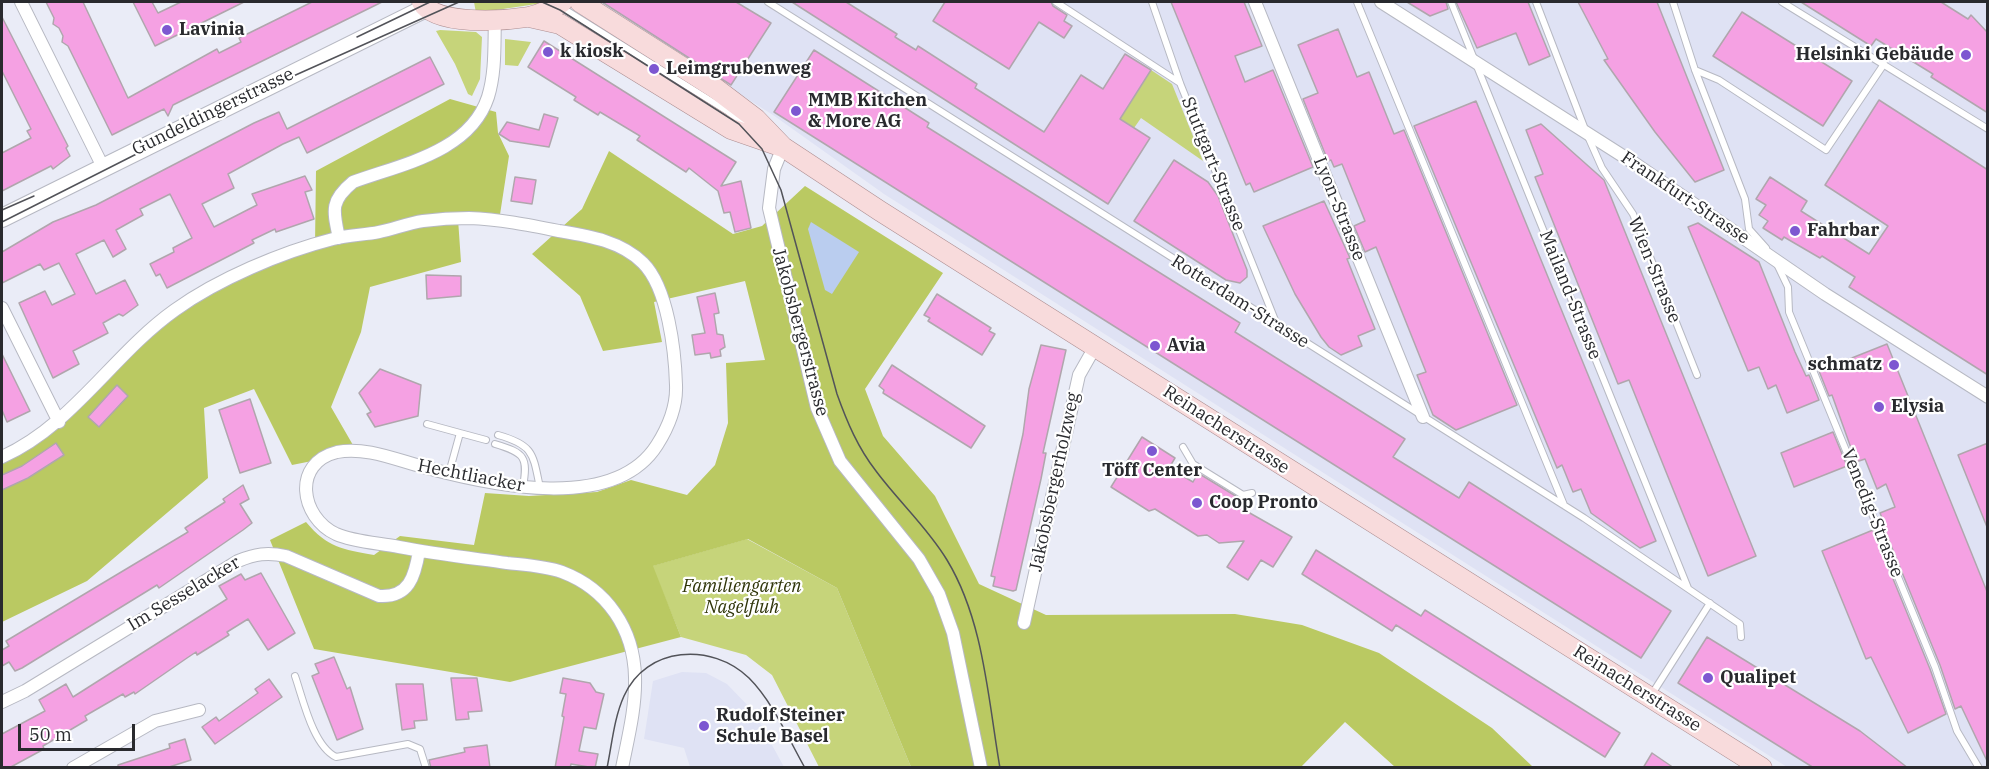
<!DOCTYPE html>
<meta charset="utf-8">
<style>
body{margin:0}
#map{position:relative;width:1989px;height:769px;overflow:hidden;background:#eaecf7;font-family:"IBM Plex Serif",serif}
canvas{display:block}
.frame{position:absolute;inset:0;border:3px solid #292a2e;pointer-events:none}
.scale{position:absolute;left:18px;top:724px;width:117px;height:27px;box-sizing:border-box;border:3px solid #292a2e;border-top:0;padding-left:8px;font-size:18px;line-height:21px;white-space:nowrap;color:#292a2e;-webkit-text-stroke:4px #fff;paint-order:stroke}
</style>
<div id="map">
<canvas width="1989" height="769"></canvas>
<div class="frame"></div>
<div class="scale">50 m</div>
</div>
<script>
const ctx = document.querySelector('canvas').getContext('2d');
ctx.lineJoin = 'round';
function fillPath(path, color) { ctx.fillStyle = color; ctx.fill(path, 'evenodd'); }
function stroke(path, color, width, dash) { ctx.strokeStyle = color; ctx.lineWidth = width; ctx.lineCap = dash ? 'butt' : 'round'; ctx.setLineDash(dash || []); ctx.stroke(path); }
function drawText(font, color, halo, rows, align = 'center') {
  ctx.font = font + ' "IBM Plex Serif",serif'; ctx.lineWidth = 4.5; ctx.setLineDash([]); ctx.textBaseline = 'middle'; ctx.strokeStyle = halo; ctx.fillStyle = color; for (const [text, x, y, turn = 0] of rows) {
    ctx.save(); ctx.translate(x, y); ctx.rotate((+turn || 0) * Math.PI / 180); ctx.textAlign = isNaN(turn) ? turn : align; if (halo) ctx.strokeText(text, 0, 0); ctx.fillText(text, 0, 0); ctx.restore();
  }
}
fillPath(new Path2D(`
 M594 2H1987V767H1787L884 194 773 115Z
 M682 672 706 673 727 684 754 712 784 767H690L684 748 644 739 653 681Z`), '#dfe2f4');
fillPath(new Path2D(`
 M474 2H550L476 13Z
 M440 30 476 32 482 37 480 79 472 96 468 94 455 64 436 31Z
 M505 39 531 42 518 66 505 65Z
 M1151 70 1172 84 1203 161 1141 118 1134 128 1120 119Z
 M747 539 837 588 911 767H819L772 675 746 655 681 637 652 566Z`), '#c6d47a');
fillPath(new Path2D(`
 M450 99 496 112 498 133 509 156 499 221 458 219 461 262 370 287 361 332 331 407 357 452 292 465 254 389 204 408 208 478 87 581 2 622V457L19 449 175 310 315 244 316 171Z
 M609 151 733 234 762 226 805 186 943 273 865 389 883 436 935 496 979 584 1046 615 1235 614 1302 625 1379 653 1492 728 1533 767H1395L1345 722 1301 767H911L837 588 748 539 653 566 681 637 510 682 314 649 270 540 306 522C328 548 342 549 374 555L400 536 474 545 485 493 529 496 597 492 631 480 687 495 715 465 728 423 726 363 765 360 745 281 654 302 662 342 603 351 580 296 532 254 582 209Z`), '#bac962');
fillPath(new Path2D(`
 M811 222 859 252 832 294 825 290 808 229Z`), '#bacdef');
const building = new Path2D(`
 M46 2H83L128 98 217 49 219 53 241 42 239 38 312 2H382L173 105 168 116 164 109 112 135 68 46 62 42 63 36 59 28 53 24 54 18Z
 M133 2H152L158 13 181 2H244L155 46Z
 M602 2H736L771 23 731 85Z
 M792 2H846L897 34 895 37 916 50 918 46 977 84 975 88 1044 132 1081 75 1103 89 1125 54 1151 70 1120 119 1150 138 1108 204Z
 M945 2H1051L1053 6 1067 15 1064 21 1072 26 1064 38 1039 22 1009 69 933 21Z
 M1171 2H1244L1262 46 1235 56 1245 82 1273 70 1313 167 1254 192 1250 183 1246 185Z
 M1407 2H1446L1448 9 1430 16Z
 M1456 2H1528L1550 56 1529 65 1516 33 1477 48Z
 M1578 2H1657L1724 170 1695 182 1655 132 1604 60 1608 59Z
 M1801 2H1941L1968 19 1971 15 1988 33V113L1931 77 1933 74 1876 39 1871 46Z
 M1742 12 1852 81 1823 126 1713 56Z
 M2 17 68 146 66 148 70 156 53 169 51 166 2 191V153L31 138 27 131 31 129 2 71Z
 M1338 29 1357 77 1369 72 1394 134 1404 130 1517 405 1456 430 1433 415 1417 375 1426 372 1376 247 1365 252 1354 226 1365 221 1342 164 1334 167 1331 160 1328 161 1303 99 1318 93 1298 45Z
 M544 41 736 162 721 186 741 181 751 228 735 232 730 212 724 213 718 191 689 168 686 172 637 140 640 136 600 112 598 115 574 100 576 97 528 67Z
 M814 50 929 123 927 127 1240 323 1235 332 1405 439 1393 457 1459 498 1469 482 1671 611 1641 658 774 112Z
 M430 57 444 84 307 153 299 137 283 144 228 174 234 188 202 204 214 227 257 205 252 194 305 176 312 190 305 192 314 219 276 232 275 229 252 240 254 243 167 288 160 274 156 276 150 264 174 252 173 248 192 238 170 194 140 209 143 215 116 230 126 249 113 257 104 240 76 254 96 294 125 280 138 305 123 316 119 314 103 323 108 333 73 351 79 364 53 378 19 303 45 291 52 305 75 294 59 263 44 270 40 264 2 283V252L53 222 96 205 254 123 279 112 287 129Z
 M1879 100 1988 170V375L1849 287 1855 277 1822 256 1820 258 1784 237 1782 240 1763 228 1768 221 1759 215 1766 205 1756 199 1770 177 1807 201 1801 211 1869 254 1888 226 1825 185Z
 M1476 101 1656 541 1640 548 1591 513 1581 489 1573 492 1562 465 1557 468 1414 126Z
 M544 114 558 118 549 147 510 141 499 134 507 122 539 130Z
 M1541 124 1604 180 1756 556 1708 576 1629 380 1618 384 1535 177 1543 174 1526 130Z
 M1174 160 1208 182 1218 196 1247 270V277L1240 283 1226 280 1134 221Z
 M515 177 536 180 532 204 511 201Z
 M1324 201 1350 258 1347 259 1375 329 1358 336 1362 346 1341 355 1329 347 1321 337 1295 294 1263 226Z
 M1698 223 1759 262 1795 352 1806 376 1809 375 1819 400 1787 413 1776 385 1768 389 1759 367 1748 371 1688 227Z
 M426 275 461 276V296L427 299Z
 M715 293 719 313 714 314 717 334 723 335 725 347 720 350 721 356 711 358 710 353 695 355 692 335 705 333 697 297Z
 M937 294 991 328 989 331 995 334 982 355 928 321 930 318 924 315Z
 M1887 344 1988 594V763L1961 706 1955 709 1940 665 1883 526 1885 525 1880 513 1895 507 1886 484 1877 489 1865 459 1856 462 1832 395 1829 396 1819 371Z
 M1041 345 1066 350 1043 453H1046L1041 479 1016 590 1013 591 993 586 995 577 991 576 1023 434 1029 389Z
 M2 354 30 411 7 422 2 410Z
 M892 365 985 426 971 448 883 393 884 390 879 386Z
 M380 369 421 385 418 416 375 427 367 414 371 412 359 393Z
 M117 385 128 396 99 427 88 417Z
 M250 399 271 463 240 473 219 410Z
 M1833 432 1847 466 1794 487 1781 453Z
 M1142 437 1175 458 1169 468 1193 482 1198 473 1252 506 1248 512 1292 537 1273 567 1261 560 1248 580 1227 567 1244 541 1219 543 1207 535 1198 536 1155 509 1149 511 1111 487Z
 M56 443 64 455 28 478 2 490V475L22 466Z
 M1988 443V527H1987L1958 455Z
 M243 485 249 499 240 504 252 523 243 530 159 588 157 585 22 668 15 671 9 662 2 666V650L9 646 6 641 188 532 185 528 225 502 223 499Z
 M1873 530 1930 669 1946 714 1908 733 1871 657 1866 659 1822 551Z
 M1316 550 1421 616 1425 610 1620 733 1605 757 1396 625 1392 631 1302 574Z
 M261 573 295 633 268 650 248 619 227 632 229 635 197 655 196 652 187 658 135 694 134 692 125 697 123 694 85 716 87 720 43 746 44 749 9 768H2V734L45 711 39 700 66 684 73 697 227 599 219 586 241 574 245 580Z
 M1707 637 1860 731 1908 768H1814L1678 683Z
 M334 657 347 689 350 687 363 729 337 740 312 676 319 673 315 664Z
 M451 678H477L482 711 468 712 469 719 456 720Z
 M563 678 590 683 596 692 604 694 596 729 584 727 579 751 598 754 595 768 571 764 570 768H555L564 717 562 716 566 694 560 693Z
 M269 679 282 697 215 744 202 727 216 717 219 721 258 693 255 689Z
 M396 684H423L427 720 414 721 415 728 402 730Z
 M185 739 191 760 166 768H118V765L170 748 169 744Z
 M487 745 490 768H431L429 760 465 752 464 748Z
 M1652 753 1674 768H1643Z`);
fillPath(building, '#f5a1e3');
stroke(building, '#b0a6ad', 1.5);
const lane = new Path2D(`
 M768 2 1584 518 1740 624 1741 637
 M1056 2 1180 83
 M1152 2 1180 83 1277 325
 M1357 2 1564 505
 M1451 2 1688 588
 M1536 2 1586 132 1602 168 1633 214 1697 375
 M1673 2 1695 70 1745 199 1749 229 1766 248
 M1782 2 1988 129
 M561 7 727 111 749 128
 M1695 70 1719 80 1826 150 1884 64
 M1777 264 1788 287 1789 312 1935 667 1957 731 1979 768
 M427 424 460 433
 M498 435C534 445 533 454 540 488
 M495 444C525 453 528 457 523 487
 M1183 447 1193 464 1243 495 1252 493
 M449 473 460 433 486 440
 M295 676C303 699 313 746 336 757L408 744 420 749 426 768
 M1652 694 1710 603`);
const street = new Path2D(`
 M21 2 103 167
 M1255 2 1423 417
 M1381 2 1637 165 1825 294 1988 397
 M783 147 774 169 769 208 817 408 840 461 919 559 939 594 953 633 981 768
 M339 238C333 210 330 201 353 182 402 164 470 152 488 97 496 71 494 44 495 19
 M2 308 59 422
 M2 457C73 425 113 354 175 310 218 279 282 252 333 239 348 235 364 235 379 232 394 229 408 223 423 221 438 219 454 218 469 218 499 219 529 225 559 231 589 236 621 241 643 263 668 288 675 351 676 385 677 407 669 426 657 445 614 513 491 485 427 468 399 461 366 446 337 452 292 463 300 517 336 534 354 542 379 543 399 547 435 554 471 558 507 563 525 565 545 566 562 572 607 589 634 629 635 677 636 707 628 738 622 768
 M1024 623 1079 375 1096 345
 M2 702 25 691 238 561C255 554 267 552 286 556L379 596C409 598 415 576 419 551
 M73 768 155 721 199 710`);
const secondary = new Path2D(`
 M2 218 426 8`);
const primary = new Path2D(`
 M422 2C435 26 503 21 528 17 539 15 553 9 562 2
 M580 2 715 88 756 119 783 147 880 211 1762 768
 M529 17 560 24 731 129 783 147`);
stroke(lane, '#b7b9c3', 8);
stroke(street, '#b7b9c3', 14);
stroke(secondary, '#b7b9c3', 20);
stroke(primary, '#ac8d90', 21);
stroke(lane, '#fff', 6);
stroke(street, '#fff', 12);
stroke(secondary, '#fff', 18);
stroke(primary, '#f8dbdc', 20);
stroke(new Path2D(`
 M542 2 560 10 739 124 762 149 781 190 837 394C847 422 858 448 876 471 899 502 928 528 947 560 984 621 988 699 1000 768
 M357 37 430 2
 M2 210 34 196
 M2 222 271 86 459 2
 M607 768C612 744 614 718 624 696 646 646 712 642 749 678 773 702 788 738 805 768`), '#525359', 1.5);
for (const [x, y, r, color] of [
 [167,30,6,"#7d57d1"],
 [548,52,6,"#7d57d1"],
 [1966,55,6,"#7d57d1"],
 [654,69,6,"#7d57d1"],
 [796,111,6,"#7d57d1"],
 [1795,231,6,"#7d57d1"],
 [1155,346,6,"#7d57d1"],
 [1894,365,6,"#7d57d1"],
 [1879,407,6,"#7d57d1"],
 [1152,451,6,"#7d57d1"],
 [1197,503,6,"#7d57d1"],
 [1708,678,6,"#7d57d1"],
 [704,726,6,"#7d57d1"]
]) { const dot = new Path2D(); dot.arc(x, y, r, 0, 2 * Math.PI); ctx.fillStyle = color; ctx.fill(dot); stroke(dot, '#fff', 2); }
drawText('bold 18px', '#292a2e', '#fff', [
 ["Lavinia",179,30],
 ["k kiosk",560,52],
 ["Helsinki Gebäude",1954,55,"right"],
 ["Leimgrubenweg",666,69],
 ["MMB Kitchen",808,101],
 ["& More AG",808,122],
 ["Fahrbar",1807,231],
 ["Avia",1167,346],
 ["schmatz",1882,365,"right"],
 ["Elysia",1891,407],
 ["Töff Center",1152,471,"center"],
 ["Coop Pronto",1209,503],
 ["Qualipet",1720,678],
 ["Rudolf Steiner",716,716],
 ["Schule Basel",716,737]
], 'left');
drawText('18px', '#292a2e', '#fff', [
 ["Gundeldingerstrasse",213,112,-26],
 ["Stuttgart-Strasse",1213,164,68],
 ["Frankfurt-Strasse",1685,198,34],
 ["Lyon-Strasse",1339,209,68],
 ["Wien-Strasse",1654,270,68],
 ["Mailand-Strasse",1570,295,68],
 ["Rotterdam-Strasse",1240,302,32],
 ["Jakobsbergerstrasse",800,332,75],
 ["Reinacherstrasse",1226,430,33],
 ["Hechtliacker",471,476,11],
 ["Jakobsbergerholzweg",1055,482,-78],
 ["Venedig-Strasse",1872,513,68],
 ["Im Sesselacker",184,594,-31],
 ["Reinacherstrasse",1637,689,32]
]);
drawText('italic 18px', '#2f3509', '#fff', [
 ["Familiengarten",742,587],
 ["Nagelfluh",742,608]
]);
</script>
